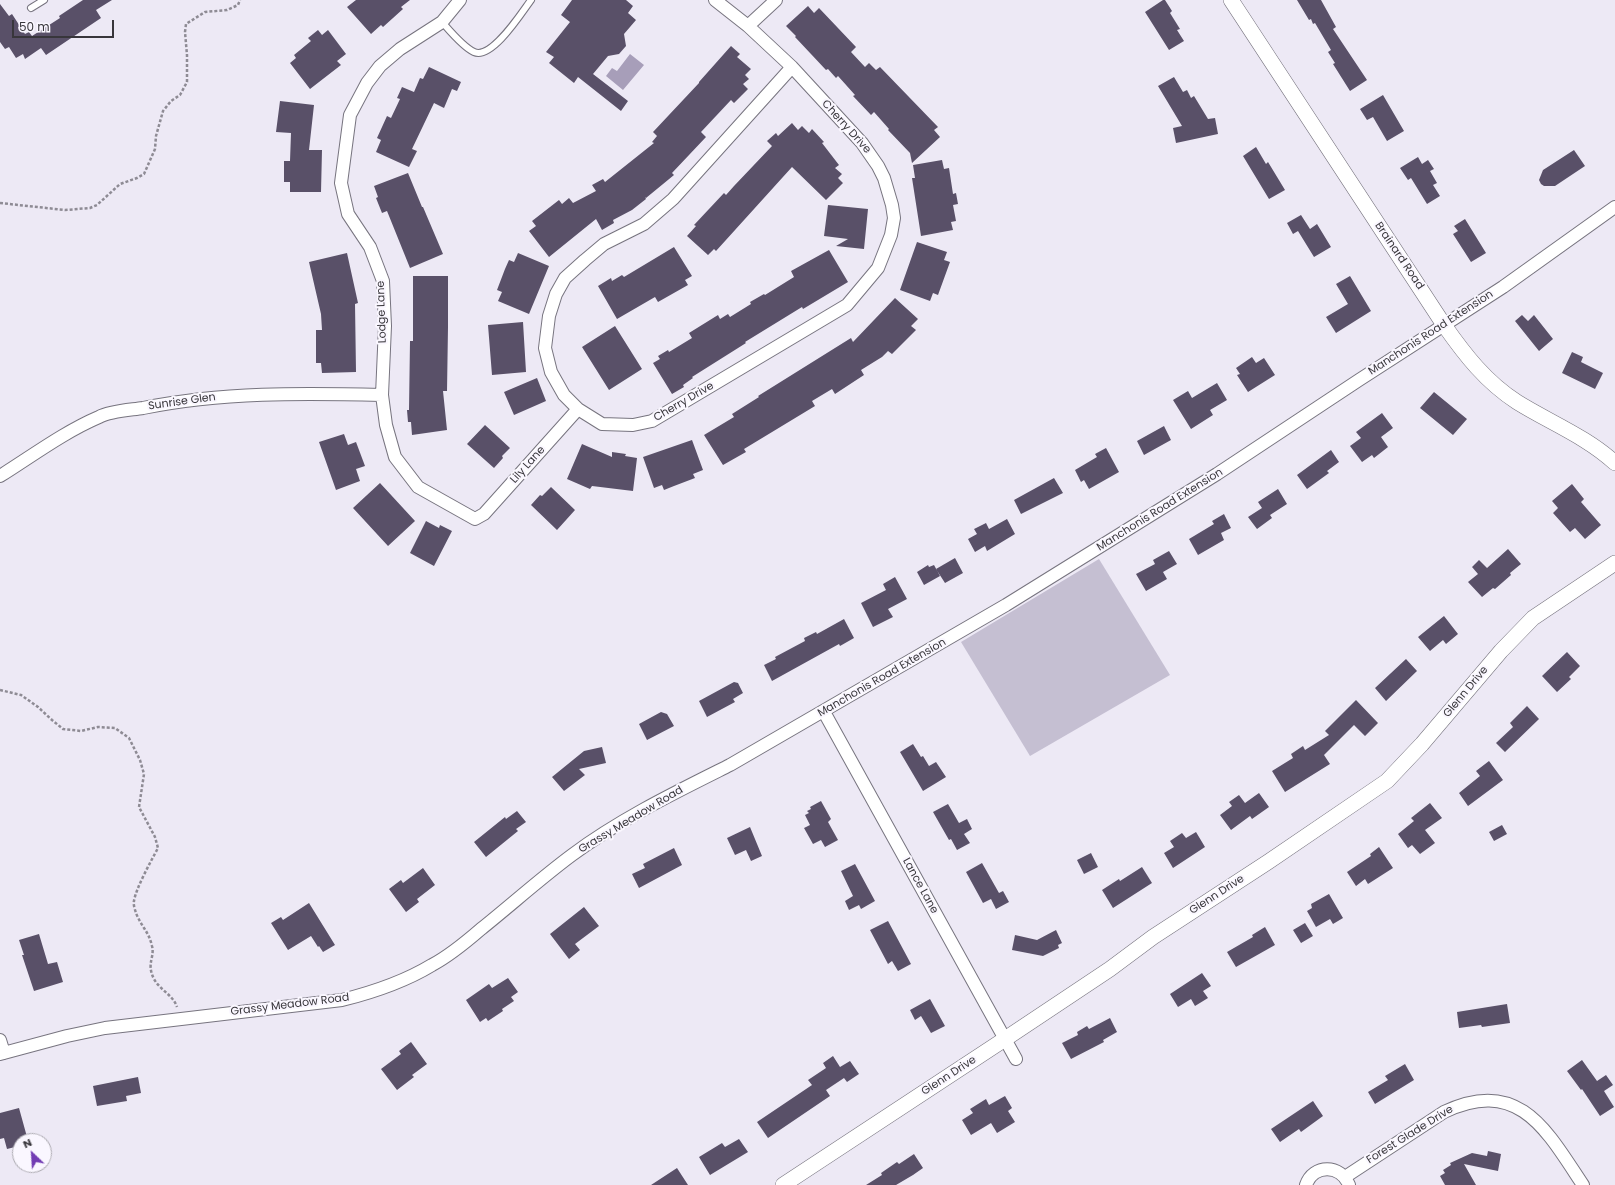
<!DOCTYPE html>
<style>
body{margin:0}
#map{position:relative;width:1615px;height:1185px;overflow:hidden;background:#ede9f5;font-family:Poppins,sans-serif}
canvas{display:block}
.north{position:absolute;left:12px;top:1133px;width:40px;height:40px;box-sizing:border-box;background:#faf7ff;border:1px solid #acaab1;border-radius:50%;rotate:335deg;font-size:11px;font-weight:700;line-height:16px;text-align:center;color:#38363b}
.north::after{content:'';display:block;margin:auto;width:14px;height:18px;background:#723cb3;clip-path:polygon(50% 0,100% 100%,50% 72%,0 100%)}
.scale{position:absolute;left:12px;top:20px;width:102px;height:18px;box-sizing:border-box;border:2px solid #38363b;border-top:0;padding-left:5px;font-size:12px;line-height:14px;white-space:nowrap;color:#38363b;-webkit-text-stroke:3px #faf7ff;paint-order:stroke}
</style>
<div id="map">
<canvas width="1615" height="1185"></canvas>
<div class="north">N</div>
<div class="scale">50 m</div>
</div>
<script>
const ctx = document.querySelector('canvas').getContext('2d');
ctx.lineJoin = 'round';
function fillPath(path, color) { ctx.fillStyle = color; ctx.fill(path, 'evenodd'); }
function stroke(path, color, width, dash) { ctx.strokeStyle = color; ctx.lineWidth = width; ctx.lineCap = dash ? 'butt' : 'round'; ctx.setLineDash(dash || []); ctx.stroke(path); }
function drawText(font, color, halo, rows, align = 'center') {
  ctx.font = font + ' Poppins,sans-serif'; ctx.lineWidth = 4; ctx.setLineDash([]); ctx.textBaseline = 'middle'; ctx.strokeStyle = halo; ctx.fillStyle = color; for (const [text, x, y, turn = 0] of rows) {
    ctx.save(); ctx.translate(x, y); ctx.rotate((+turn || 0) * Math.PI / 180); ctx.textAlign = isNaN(turn) ? turn : align; if (halo) ctx.strokeText(text, 0, 0); ctx.fillText(text, 0, 0); ctx.restore();
  }
}
fillPath(new Path2D(`
 M1099 559 1170 675 1030 756 961 642Z`), '#c5bfd2');
fillPath(new Path2D(`
 M630 54 644 65 623 90 606 76 612 68 617 71Z`), '#a79eb9');
fillPath(new Path2D(`
 M83 0H112L96 10 101 18 46 55 41 48 25 59 23 54 16 58 9 47 5 49 0 42V4L9 16 12 14 25 34 29 32 32 36 60 18 59 16Z
 M356 0H410L401 7 403 9 383 27 381 25 371 34 347 7Z
 M572 0H626L633 6 628 13 636 20 624 34 626 46 619 54 608 56 593 74 628 101 621 111 578 77 574 83 549 63 554 57 546 52 570 22 561 15Z
 M1163 0H1165L1172 11 1170 13 1180 29 1177 30 1184 41 1169 50 1145 12Z
 M1297 0H1321L1336 27 1333 29 1367 80 1350 91 1333 64 1335 63 1328 52 1331 50 1315 23 1313 24 1311 19 1309 20Z
 M808 6 814 13 819 8 856 47 851 52 865 67 869 63 876 70 880 67 938 127 934 130 940 137 912 163 910 153 888 130 889 129 874 112 871 115 853 96 855 95 838 76 836 78 828 69 826 70 795 37 796 36 786 26Z
 M318 30 322 35 328 30 346 54 337 61 341 65 310 89 290 63 296 58 294 55 311 41 308 38Z
 M731 46 740 54 737 57 751 69 745 75 749 79 743 84 748 89 734 103 731 100 701 132 706 137 672 173 674 175 646 198 645 197 646 199 632 210 613 220 614 223 602 230 596 219 549 257 529 231 536 226 532 221 559 200 562 204 569 198 573 203 596 191 592 185 603 179 605 182 654 143 652 142 657 136 653 132 699 83V82Z
 M429 67 461 82 457 91 452 89 444 108 434 103 412 149 417 151 409 167 376 152 381 140 377 138 387 116 391 118 400 99 397 98 402 87 414 92 420 78 423 79Z
 M1174 77 1183 92 1187 90 1191 98 1194 96 1208 119 1215 118 1218 134 1176 143 1173 128 1182 126 1158 86Z
 M1383 95 1404 131 1387 141 1373 117 1367 120 1360 109Z
 M280 101 314 105 309 150H322L321 192H290V182H284V161H290L291 133 276 132Z
 M792 123 798 130 802 126 809 133 812 129 824 142 822 143 839 165 835 168 842 174 838 178 843 183 826 200 792 167 716 251 714 249 708 255 687 236 696 226 694 225 724 193 726 195 734 186 772 146 767 141 776 133 778 136Z
 M1256 147 1266 164 1268 162 1285 190 1269 199 1243 156Z
 M1574 150 1585 166 1555 186H1544L1541 184 1539 180 1543 170Z
 M1418 157 1422 164 1428 160 1434 169 1430 171 1437 183 1433 185 1440 196 1427 204 1411 178 1408 180 1400 168Z
 M942 160 944 169 949 168 953 194 956 193 958 204 953 205 956 221 951 222 953 230 921 236 912 178H915L913 165Z
 M408 173 422 207H423L443 254 410 268 387 211 382 213 376 198 378 197 374 186Z
 M828 205 868 209 864 249 836 246 848 239 824 236Z
 M1301 215 1310 229 1317 224 1331 247 1314 257 1298 231 1293 234 1287 223Z
 M1465 219 1486 253 1471 262 1453 234 1458 231 1454 226Z
 M917 242 947 252 944 260 950 262 938 295 933 293 930 301 900 290Z
 M674 247 692 276 685 280 688 285 658 302 655 297 617 319 598 286 611 278 612 281 622 275 624 277Z
 M829 250 848 282 803 309 802 307 745 342 746 343 692 377 693 378 683 385 684 387 672 394 653 363 660 359 658 356 668 350 669 352 692 338 689 333 718 315 720 319 728 314 730 317 751 304 750 302 764 294 765 295 794 277 791 271Z
 M347 253 358 303 355 304 356 372 322 373 321 363H316V330H322L321 314 309 262Z
 M518 253 549 266 529 314 498 301 502 292 497 290 505 269 509 260 514 262Z
 M413 276H448V327L447 391H443L447 430 412 435 411 422H408L407 410H409L410 341H413Z
 M1350 276 1371 311 1336 333 1326 317 1348 304 1336 284Z
 M895 298 918 319 911 326 916 330 892 354 888 351 882 357 861 370 864 375 835 394 832 389 812 401 815 406 744 449 746 452 723 465 704 435 734 417 732 414 759 397 758 396 851 338 853 342Z
 M1522 315 1528 321 1534 315 1553 339 1539 351 1515 321Z
 M523 322 526 372 492 375 488 325Z
 M615 326 642 369 609 390 582 347Z
 M1572 352 1583 357 1581 362 1603 373 1595 389 1562 373Z
 M1252 357 1256 363 1264 358 1275 375 1248 392 1237 375 1240 374 1236 368Z
 M537 378 546 401 514 415 504 392Z
 M1217 383 1227 400 1210 410 1213 415 1191 429 1173 400 1188 391 1192 398Z
 M1434 392 1467 419 1453 435 1420 408Z
 M1382 413 1393 428 1381 437 1388 447 1374 458 1372 455 1362 462 1350 446 1361 438 1356 432Z
 M485 425 510 448 502 456 503 458 494 468 467 444Z
 M1164 426 1171 440 1144 455 1137 441Z
 M344 434 348 445 356 442 365 466 356 469 360 481 336 490 319 442Z
 M692 440 703 470 693 474 695 478 674 486 664 490 662 485 654 488 643 457Z
 M582 444 612 457V452L626 454 625 456 637 458 633 491 592 486 590 489 567 479Z
 M1106 448 1119 472 1089 489 1084 480 1081 482 1075 470 1097 457 1095 454Z
 M1331 450 1339 462 1327 471 1329 473 1307 489 1297 475Z
 M1054 478 1063 493 1021 514 1014 500Z
 M380 483 415 521 388 546 353 508Z
 M1572 484 1584 499 1581 502 1601 525 1585 539 1575 528 1570 532 1553 513 1558 508 1552 501Z
 M551 487 575 510 557 530 531 505 540 495 542 496Z
 M1278 489 1287 504 1270 515 1272 518 1257 529 1248 517 1262 508 1258 502Z
 M1224 514 1231 528 1221 533 1224 540 1198 555 1189 539 1214 524 1212 521Z
 M1007 519 1015 534 987 551 985 546 975 552 968 539 977 534 974 529 986 523 989 529Z
 M426 521 439 528 440 525 452 531 434 566 410 553Z
 M1508 549 1521 564 1510 573 1511 575 1495 589 1493 588 1482 597 1468 582 1478 574 1472 567 1479 560 1487 568Z
 M1169 551 1177 564 1163 572 1167 579 1146 591 1136 574 1155 564 1153 560Z
 M955 558 963 573 945 583 936 569Z
 M928 565 929 567 934 565 940 576 924 585 917 572Z
 M895 577 907 599 888 609 893 617 873 627 861 603 886 590 883 584Z
 M1444 616 1458 634 1446 644 1443 640 1430 651 1418 637Z
 M844 619 854 638 840 646 839 644 772 681 764 665 776 659 775 657 805 641 804 638 816 632 817 634Z
 M1567 652 1580 666 1569 677 1571 679 1557 692 1542 676Z
 M1406 659 1417 671 1386 701 1375 688Z
 M734 682 738 683 743 693 733 699 735 702 707 717 699 701Z
 M1356 700 1378 723 1365 736 1354 725 1324 755 1330 764 1285 792 1272 771 1293 758 1291 754 1303 746 1305 750 1329 735 1325 731Z
 M1527 706 1539 719 1505 752 1496 743 1513 727 1510 723Z
 M661 712 667 714 674 726 647 740 639 724Z
 M913 744 921 757 923 756 929 766 936 762 946 777 923 791 900 752Z
 M602 747 606 763 579 769 585 775 564 791 552 777 584 751Z
 M1489 761 1503 780 1468 806 1459 793 1480 776 1476 771Z
 M1259 793 1269 807 1252 819 1250 816 1231 830 1220 815 1232 806 1229 802 1239 795 1245 803Z
 M821 801 831 819 828 822 838 840 825 847 821 840 813 844 804 828 810 825 805 815 809 813 807 811 811 809 810 807Z
 M1430 803 1442 818 1425 830 1435 843 1420 854 1412 845 1408 848 1398 834 1414 821 1411 818Z
 M948 804 959 823 967 819 972 829 964 834 970 843 957 850 951 839 949 840 933 812Z
 M517 811 526 822 516 829 518 831 486 857 474 842 505 817 506 819Z
 M1502 825 1507 834 1494 841 1489 832Z
 M750 827 762 856 751 861 746 850 735 855 727 838Z
 M1196 832 1205 847 1173 868 1164 853 1174 847 1170 841 1182 833 1186 838Z
 M1379 847 1393 868 1368 884 1365 879 1356 886 1347 872 1371 856 1370 854Z
 M674 848 682 865 639 888 632 874 645 868 643 864Z
 M1091 853 1098 867 1084 874 1077 860Z
 M982 863 999 893 1003 891 1009 902 996 909 991 899 983 903 966 872Z
 M855 864 875 901 861 909 859 905 849 910 845 901 853 896 841 871Z
 M1142 867 1152 883 1113 908 1102 890 1119 879 1120 881Z
 M423 868 435 885 417 899 419 902 406 912 389 889 401 880 403 883Z
 M1329 894 1343 918 1333 924 1330 919 1316 927 1307 911 1312 908 1311 904Z
 M309 903 335 945 323 952 319 946 318 947 311 936 288 950 271 923 281 917 283 920Z
 M584 907 599 926 575 944 580 950 569 959 550 934Z
 M888 921 911 964 898 971 892 961 888 964 870 930Z
 M1305 923 1313 936 1301 943 1293 930Z
 M1265 927 1275 945 1236 967 1227 952 1253 937 1252 935Z
 M1056 930 1062 943 1058 945 1059 948 1043 956 1012 950 1015 935 1037 940Z
 M39 934 48 964 57 962 63 982 34 991 22 955H24L19 940Z
 M1202 973 1211 986 1203 991 1208 998 1195 1006 1191 999 1178 1007 1170 994Z
 M508 978 518 992 511 997 514 1001 502 1009 503 1011 488 1021 486 1018 480 1022 466 1000 489 984 492 988Z
 M930 999 945 1026 931 1033 921 1016 915 1020 910 1010Z
 M1507 1004 1510 1023 1482 1027 1481 1025 1459 1028 1457 1012Z
 M1110 1018 1117 1032 1103 1040 1104 1042 1071 1059 1062 1043 1078 1035 1077 1032 1087 1026 1089 1029Z
 M411 1042 427 1064 412 1075 414 1077 397 1090 381 1069 401 1054 399 1051Z
 M833 1056 840 1067 850 1061 859 1074 847 1082 844 1078 826 1090 830 1096 768 1138 757 1122 812 1085 808 1080 826 1068 823 1063Z
 M1582 1060 1597 1081 1606 1075 1613 1085 1604 1091 1614 1107 1600 1116 1582 1089 1581 1090 1567 1071Z
 M1405 1064 1414 1080 1375 1104 1368 1092 1388 1080 1385 1076Z
 M138 1077 141 1093 126 1096 127 1101 97 1106 93 1086Z
 M1005 1096 1012 1108 1008 1111 1015 1122 997 1133 991 1123 971 1135 962 1120 973 1113 970 1109 986 1099 989 1105Z
 M1313 1101 1323 1116 1301 1132 1299 1129 1280 1142 1271 1129Z
 M19 1108 27 1137 17 1140 19 1146 7 1149 4 1138 0 1139V1113Z
 M739 1139 748 1152 710 1175 699 1157 722 1143 725 1147Z
 M1488 1151 1501 1154 1498 1171 1464 1164 1476 1185H1445L1440 1176 1445 1173 1443 1170 1451 1165 1450 1163 1472 1153 1487 1156Z
 M914 1154 923 1168 913 1175 896 1185H866L882 1175 881 1173 897 1162 899 1164Z
 M677 1168 688 1185H651Z`), '#595068');
const service = new Path2D(`
 M31 8 44 0
 M442 22C450 31 463 47 474 52 492 60 522 12 531 0`);
const minor = new Path2D(`
 M460 0 442 22 400 49 380 66 367 83 350 115 341 183 348 214 370 247 383 281 385 326 382 395 386 425 395 457 418 487 475 519 484 514 578 409
 M715 0 748 26 792 67 862 143 878 166 884 178 892 205 894 218 891 235 878 268 847 305 652 421 633 425 602 424 578 409 564 395 551 372 545 348 549 316 556 294 565 278 585 260 604 244 644 224 673 199 792 67
 M748 26 776 0
 M0 476C32 456 64 432 99 417 110 411 130 410 143 408 222 392 302 393 382 395
 M824 712 1016 1059
 M0 1040 4 1053
 M0 1054 67 1036 105 1028 342 1000C374 992 404 982 432 965 449 956 466 942 481 929 511 905 541 878 572 855 620 819 676 792 730 765L1006 605 1217 474 1359 380 1503 287 1615 207
 M1345 1177 1444 1112C1519 1076 1547 1131 1583 1185
 M1306 1185C1313 1164 1341 1164 1349 1185`);
const tertiary = new Path2D(`
 M1231 0 1444 325C1465 355 1486 382 1517 402 1549 422 1587 437 1615 463
 M783 1185 1005 1039 1110 969 1153 937 1268 862 1387 781 1422 744 1501 651 1533 618 1615 563`);
stroke(service, '#77747f', 8);
stroke(minor, '#77747f', 14);
stroke(tertiary, '#77747f', 16);
stroke(new Path2D(`
 M0 203 65 210 90 208 97 205 120 184 137 178 144 174 155 149 156 136 163 111 171 101 180 95 187 82V55L185 32 186 24 205 12 227 10 238 5 240 0
 M0 690 21 695 38 707 52 720 63 729 81 731 98 727 115 728 129 738 140 760 144 774 139 807 155 837 158 848C151 861 136 888 134 901 133 904 135 910 136 913 141 926 149 932 152 946 155 958 146 963 154 979 160 990 173 995 177 1007`), '#8e8b94', 2.5, [3, 2]);
stroke(service, '#fff', 6);
stroke(minor, '#fff', 12);
stroke(tertiary, '#fff', 15);
drawText('11px', '#38363b', '#faf7ff', [
 ["Cherry Drive",846,127,48],
 ["Brainard Road",1399,256,56],
 ["Lodge Lane",382,312,-92],
 ["Manchonis Road Extension",1431,333,-33],
 ["Sunrise Glen",182,402,-8],
 ["Cherry Drive",684,402,-30],
 ["Lily Lane",528,465,-48],
 ["Manchonis Road Extension",1160,510,-32],
 ["Manchonis Road Extension",882,678,-30],
 ["Glenn Drive",1466,692,-50],
 ["Grassy Meadow Road",631,820,-31],
 ["Lance Lane",920,886,61],
 ["Glenn Drive",1217,895,-33],
 ["Grassy Meadow Road",290,1005,-7],
 ["Glenn Drive",949,1076,-33],
 ["Forest Glade Drive",1410,1135,-32]
]);
</script>
